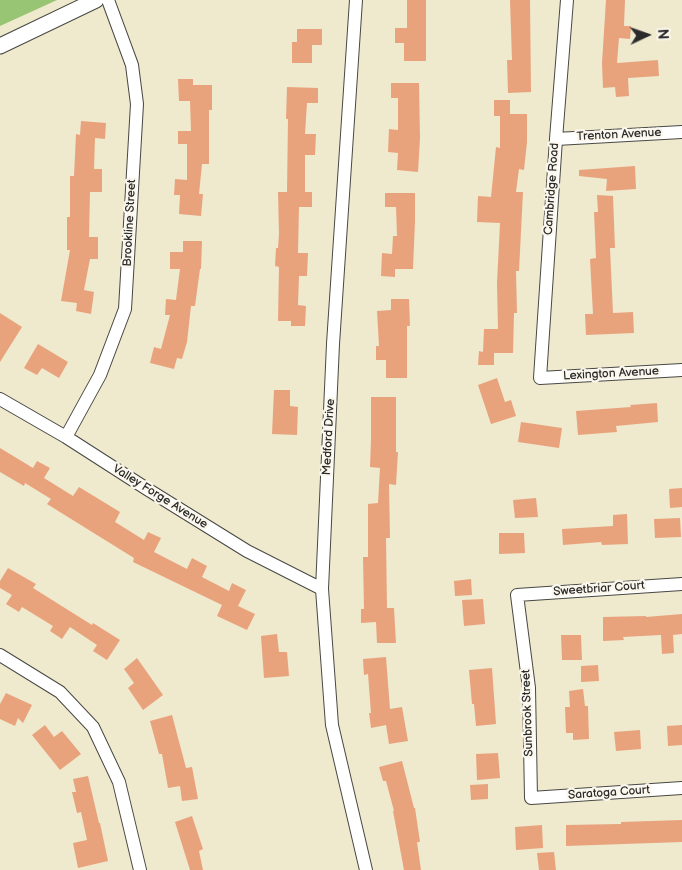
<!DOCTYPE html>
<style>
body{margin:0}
#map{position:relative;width:682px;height:870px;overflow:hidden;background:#efe9ce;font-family:"Balsamiq Sans",sans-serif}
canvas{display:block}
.north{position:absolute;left:622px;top:10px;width:50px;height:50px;-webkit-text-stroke:4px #fbf7ec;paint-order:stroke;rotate:87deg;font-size:14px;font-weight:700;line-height:20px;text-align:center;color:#2b2b2b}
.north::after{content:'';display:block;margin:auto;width:18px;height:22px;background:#2b2b2b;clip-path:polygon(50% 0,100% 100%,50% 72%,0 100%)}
</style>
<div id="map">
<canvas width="682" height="870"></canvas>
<div class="north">N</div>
</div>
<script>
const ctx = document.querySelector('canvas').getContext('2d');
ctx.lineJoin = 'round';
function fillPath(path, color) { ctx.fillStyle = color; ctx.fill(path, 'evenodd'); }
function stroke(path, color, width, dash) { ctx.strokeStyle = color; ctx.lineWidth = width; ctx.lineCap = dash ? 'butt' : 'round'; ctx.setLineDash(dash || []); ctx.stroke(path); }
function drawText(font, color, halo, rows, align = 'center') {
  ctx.font = font + ' "Balsamiq Sans",sans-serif'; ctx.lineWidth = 4.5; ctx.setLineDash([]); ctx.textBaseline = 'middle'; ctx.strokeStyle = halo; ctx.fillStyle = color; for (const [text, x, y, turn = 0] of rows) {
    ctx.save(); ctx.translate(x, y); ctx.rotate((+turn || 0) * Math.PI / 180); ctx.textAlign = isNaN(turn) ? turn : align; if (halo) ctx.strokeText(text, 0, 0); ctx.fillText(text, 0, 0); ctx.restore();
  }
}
fillPath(new Path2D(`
 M0 0H57L0 26Z`), '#97c573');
fillPath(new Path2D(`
 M407 0H426V61H404V43H395V28H407Z
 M510 0H530L531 92 508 93 507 60H512Z
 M606 0H625L624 26H631L630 39 619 38 617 63 658 60 659 76 628 78 629 96 616 97 615 87 603 88 602 63Z
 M297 29H322V45H312V63H292V42H297Z
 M178 79H193V85H212V110H209V164H202L199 194H203L201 216 179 214 180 195H174L175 179 187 180V144H178V131H191L190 101H179Z
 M391 83H419L420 138 418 172 397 170 398 153 388 152 389 129 398 130V98H391Z
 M287 87 318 88V103H307L305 134H316L315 155H305V192H312V207H299L298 253H308L307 276H299L298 305 306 306 305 326H291V321H278L279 267 275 266 276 248H278L279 234 278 192H287L288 119H286Z
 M494 100H510V114H527V142L524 170 519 169 516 192H523L519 271H516L517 313H514L513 353H494V365H478L479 351 483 352 484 329H498L497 283 500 223 477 222 478 196 491 197 496 147 500 148V116H494Z
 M81 121 106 123 105 139 95 138 94 169H102V192H90L89 237H98V259H90L84 290 94 292 91 314 76 311 77 303 61 301 70 250H67V217H70V176H74L76 134 80 135Z
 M635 166 636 189 606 191 607 179 579 176V170Z
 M385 193H415V221L413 269H395V277L381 276 382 253 392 254 393 236H397L396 207H385Z
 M597 195 613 196 615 248H610L613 313 633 312 634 333 586 335 585 314H593L590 259 596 258 594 212H598Z
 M183 241H202L201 269H200L195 306H191L187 342 182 359 177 358 174 369 150 363 154 347 161 349 170 315H165L166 299 176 300 180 269H170V252H183Z
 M391 299H409L410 326H407V378H386V360H376V346H379L377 311 391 310Z
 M0 313 22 327 0 362Z
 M38 344 68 362 59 378 42 368 37 375 24 368Z
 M497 378 505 402 511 400 516 416 491 424 478 385Z
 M274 390H290V406L298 407 297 435 272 434Z
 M371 397H396V452H398L396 485 389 484 390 538H386L387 608H394L396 643H377L376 622 361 623V609H364L363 557H368V504L378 503 380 468 370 467 371 440Z
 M657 403 658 422 616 426 617 432 578 435 576 411 631 407 630 405Z
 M521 422 562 428 559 448 518 442Z
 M0 448 33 468 37 461 50 468 44 478 73 496 79 487 120 512 115 522 144 540 148 532 161 538 154 552 187 569 192 558 207 566 202 577 229 591 232 583 246 590 238 606 255 614 247 630 217 616 222 605 133 562 134 558 47 504 51 499 25 483 24 486 0 472Z
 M682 488V507L670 508 669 489Z
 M536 498 538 517 515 518 513 500Z
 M627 514 628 544 602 545 601 542 563 545 562 529 613 526V515Z
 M680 518 681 537 655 538 654 519Z
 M499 533H524L525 553 499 554Z
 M8 568 36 584 33 588 92 625 93 623 120 640 107 660 93 651 97 645 70 627 62 639 50 631 53 626 22 607 19 612 6 604 12 595 0 588V581Z
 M471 579 472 595 455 596 454 581Z
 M483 599 485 624 464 626 462 600Z
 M682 614V634L673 635 674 653 662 654 661 635 623 637 624 640 603 641V617L646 616V617Z
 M277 634 279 652H287L289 676 264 678 261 636Z
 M561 635H581L582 660H562Z
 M386 657 390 709 402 707 408 741 389 744 386 725 371 728 369 713H371L368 674 364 675 363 659Z
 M137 658 163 695 143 710 128 688 134 683 124 669Z
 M598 665 599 681 581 682V666Z
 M492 668 496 724 476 726 474 704H472L469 670Z
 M583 689 585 706H588L589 739 573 740V733H566L565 707H570L569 691Z
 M6 693 32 705 23 723 18 718 15 726 0 719V704Z
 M172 715 186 768 192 767 198 799 182 801 180 786 168 788 162 754H159L150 721Z
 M45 725 54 737 62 731 81 754 60 770 32 735Z
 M682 725V745L668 746 667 726Z
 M640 730 641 749 616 751 614 732Z
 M498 753 500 778 477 780 476 754Z
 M402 761 414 808H415L420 842H417L421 870H404L393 811H394L386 781H383L379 767Z
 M88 776 99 823H100L108 861 78 868 73 843 87 840 81 812 77 813 72 792H76L73 779Z
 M488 784V799L471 800 470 785Z
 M192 816 203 849 199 851 203 870H190L175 822Z
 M682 820V842L566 846V825L621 824V822Z
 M542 825 543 848 516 850 515 827Z
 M554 852 556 870H539L537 853Z`), '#e8a37d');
const minor = new Path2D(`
 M356 0 333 344 322 589 332 725 366 870
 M567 0 556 139 540 378 682 370
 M556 139 682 132
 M0 399 66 437 147 489 247 551 322 589
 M66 437 100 375 125 309 137 104 132 65 108 0
 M682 584 517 595 529 688 531 798 682 788
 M0 655 60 692 93 727 119 782 140 870`);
const tertiary = new Path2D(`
 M0 46 96 0`);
stroke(minor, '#484843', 14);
stroke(tertiary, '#484843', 17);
stroke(minor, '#fff', 12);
stroke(tertiary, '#fff', 15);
drawText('12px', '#2b2b2b', '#fbf7ec', [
 ["Trenton Avenue",619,135,-3],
 ["Cambridge Road",552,189,-86],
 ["Brookline Street",130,223,-87],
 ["Lexington Avenue",611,374,-3],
 ["Medford Drive",329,437,-87],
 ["Valley Forge Avenue",160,497,32],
 ["Sweetbriar Court",599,589,-4],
 ["Sunbrook Street",528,713,-92],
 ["Saratoga Court",609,793,-4]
]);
</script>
